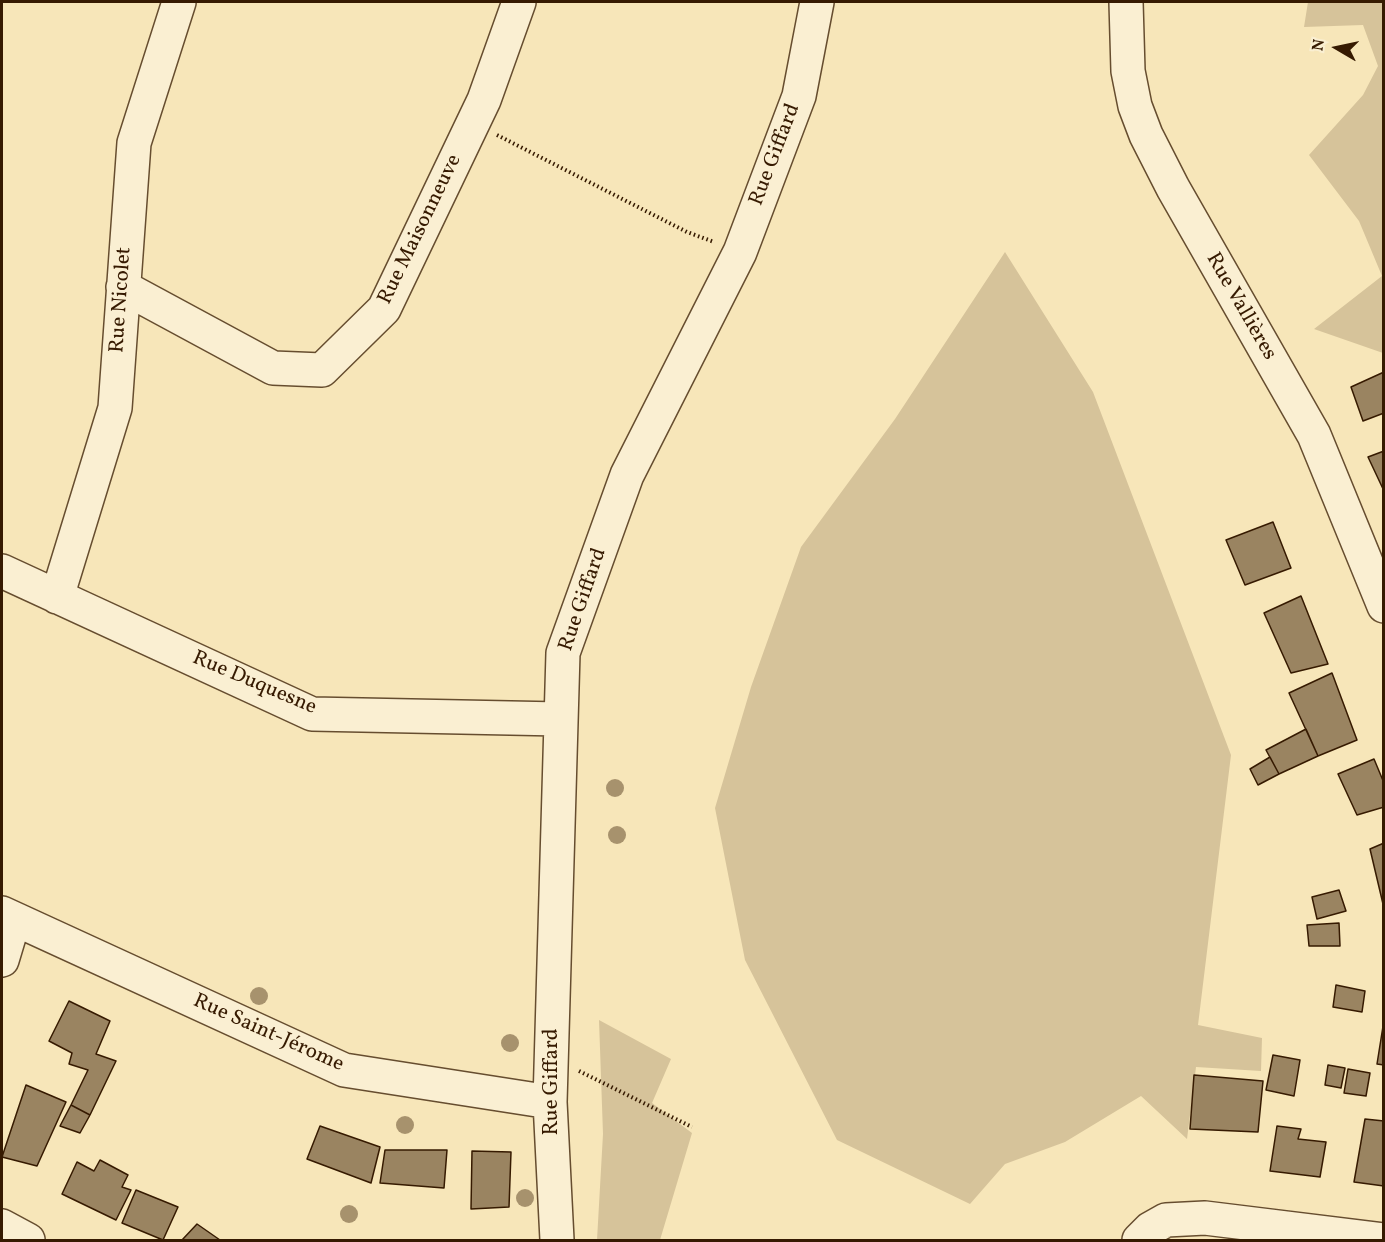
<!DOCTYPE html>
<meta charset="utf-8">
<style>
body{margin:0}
#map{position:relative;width:1385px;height:1242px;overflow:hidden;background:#f7e6b9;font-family:Vollkorn,serif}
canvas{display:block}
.frame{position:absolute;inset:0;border:3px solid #361a01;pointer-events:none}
.north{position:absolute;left:1307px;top:18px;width:60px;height:60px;-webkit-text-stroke:4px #faefd2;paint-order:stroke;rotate:279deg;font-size:16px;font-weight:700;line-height:24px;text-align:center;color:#361a01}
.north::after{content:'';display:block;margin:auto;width:21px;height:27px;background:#361a01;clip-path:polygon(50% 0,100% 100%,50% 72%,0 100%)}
</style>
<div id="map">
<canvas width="1385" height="1242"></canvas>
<div class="frame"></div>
<div class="north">N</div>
</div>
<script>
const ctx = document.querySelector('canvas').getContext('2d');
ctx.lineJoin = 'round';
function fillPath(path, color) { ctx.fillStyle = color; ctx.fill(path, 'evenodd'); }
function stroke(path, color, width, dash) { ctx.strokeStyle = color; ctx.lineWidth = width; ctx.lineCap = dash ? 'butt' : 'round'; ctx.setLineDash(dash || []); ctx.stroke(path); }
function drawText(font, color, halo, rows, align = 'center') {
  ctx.font = font + ' Vollkorn,serif'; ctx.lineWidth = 4.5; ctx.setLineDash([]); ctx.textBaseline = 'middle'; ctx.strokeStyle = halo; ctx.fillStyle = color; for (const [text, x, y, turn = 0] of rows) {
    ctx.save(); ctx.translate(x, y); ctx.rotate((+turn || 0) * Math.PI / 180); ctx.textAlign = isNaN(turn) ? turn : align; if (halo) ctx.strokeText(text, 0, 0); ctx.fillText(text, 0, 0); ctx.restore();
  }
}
fillPath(new Path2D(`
 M1308 2H1383V353L1314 329 1382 276 1359 221 1309 155 1363 95 1378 66 1363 25 1304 27Z
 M1005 252 1093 392 1231 755 1198 1025 1262 1038 1261 1071 1196 1067 1187 1139 1141 1096 1065 1142 1005 1164 970 1204 837 1140 745 960 715 808 751 687 801 547 895 419Z
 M599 1020 671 1059 652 1103 692 1133 660 1240H597L603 1134Z`), '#d6c39a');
const building = new Path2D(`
 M1384 372V413L1363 421 1351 387Z
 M1384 451V491L1368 457Z
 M1273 522 1291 568 1245 585 1226 540Z
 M1301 596 1328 664 1291 673 1264 613Z
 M1332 673 1357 740 1318 756 1289 693Z
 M1306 729 1318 756 1279 774 1266 750Z
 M1270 757 1279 774 1258 785 1250 769Z
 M1374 759 1384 783V807L1357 815 1338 774Z
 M1384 843V904H1383L1370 849Z
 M1339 890 1346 911 1317 919 1312 897Z
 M1339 923 1340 946H1309L1307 925Z
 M1336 985 1365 991 1362 1012 1333 1007Z
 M69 1001 110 1021 96 1054 116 1061 90 1115 71 1105 88 1070 69 1064 72 1053 49 1041Z
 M1384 1020V1065L1377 1064Z
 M1273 1055 1300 1060 1294 1096 1266 1090Z
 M1328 1065 1345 1068 1341 1088 1325 1085Z
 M1348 1069 1370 1073 1366 1096 1344 1093Z
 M1194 1075 1263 1081 1258 1132 1190 1129Z
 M26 1085 66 1102 37 1166 2 1157Z
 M71 1105 90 1115 80 1133 60 1126Z
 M1365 1119 1384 1121V1186L1354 1182Z
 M320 1126 380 1147 371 1183 307 1159Z
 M1277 1126 1301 1129 1298 1139 1326 1142 1320 1177 1270 1171Z
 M385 1150H447L444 1188 380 1183Z
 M472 1151 511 1152 509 1207 471 1209Z
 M100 1160 128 1175 122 1187 131 1190 116 1220 62 1194 77 1162 94 1171Z
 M136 1190 178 1207 163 1240 122 1223Z
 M197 1224 220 1240H182Z`);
fillPath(building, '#9a8461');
stroke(building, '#361a01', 1.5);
const minor = new Path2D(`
 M1126 2 1128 71 1135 106 1146 135 1173 188 1314 435 1384 606
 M123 287 273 368 322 370 384 309 484 100 519 2
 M2 571 312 714 560 719
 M57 597 115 408 134 143 179 2
 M2 913 344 1070 550 1102
 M2 960 14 920
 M2 1226 28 1240
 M557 1240 550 1102 563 653 627 475 740 252 799 96 817 2
 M1139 1240 1150 1229 1166 1220 1205 1218 1384 1240`);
stroke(minor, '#664d2f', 36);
stroke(new Path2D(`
 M497 135 687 232 714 242
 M579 1071 692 1127`), '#361a01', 4, [1.5, 3]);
stroke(minor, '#faefd2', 33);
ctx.fillStyle = '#a7926d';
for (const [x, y] of [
 [615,788],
 [617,835],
 [259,996],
 [510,1043],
 [405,1125],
 [525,1198],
 [349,1214]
]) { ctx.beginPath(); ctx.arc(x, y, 9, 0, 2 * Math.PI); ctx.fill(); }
drawText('21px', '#361a01', '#faefd2', [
 ["Rue Giffard",776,155,-69],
 ["Rue Maisonneuve",421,230,-64],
 ["Rue Nicolet",122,300,-86],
 ["Rue Vallières",1240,307,60],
 ["Rue Giffard",584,600,-71],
 ["Rue Duquesne",254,684,23],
 ["Rue Saint-Jérome",268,1034,24],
 ["Rue Giffard",553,1082,-90]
]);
</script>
